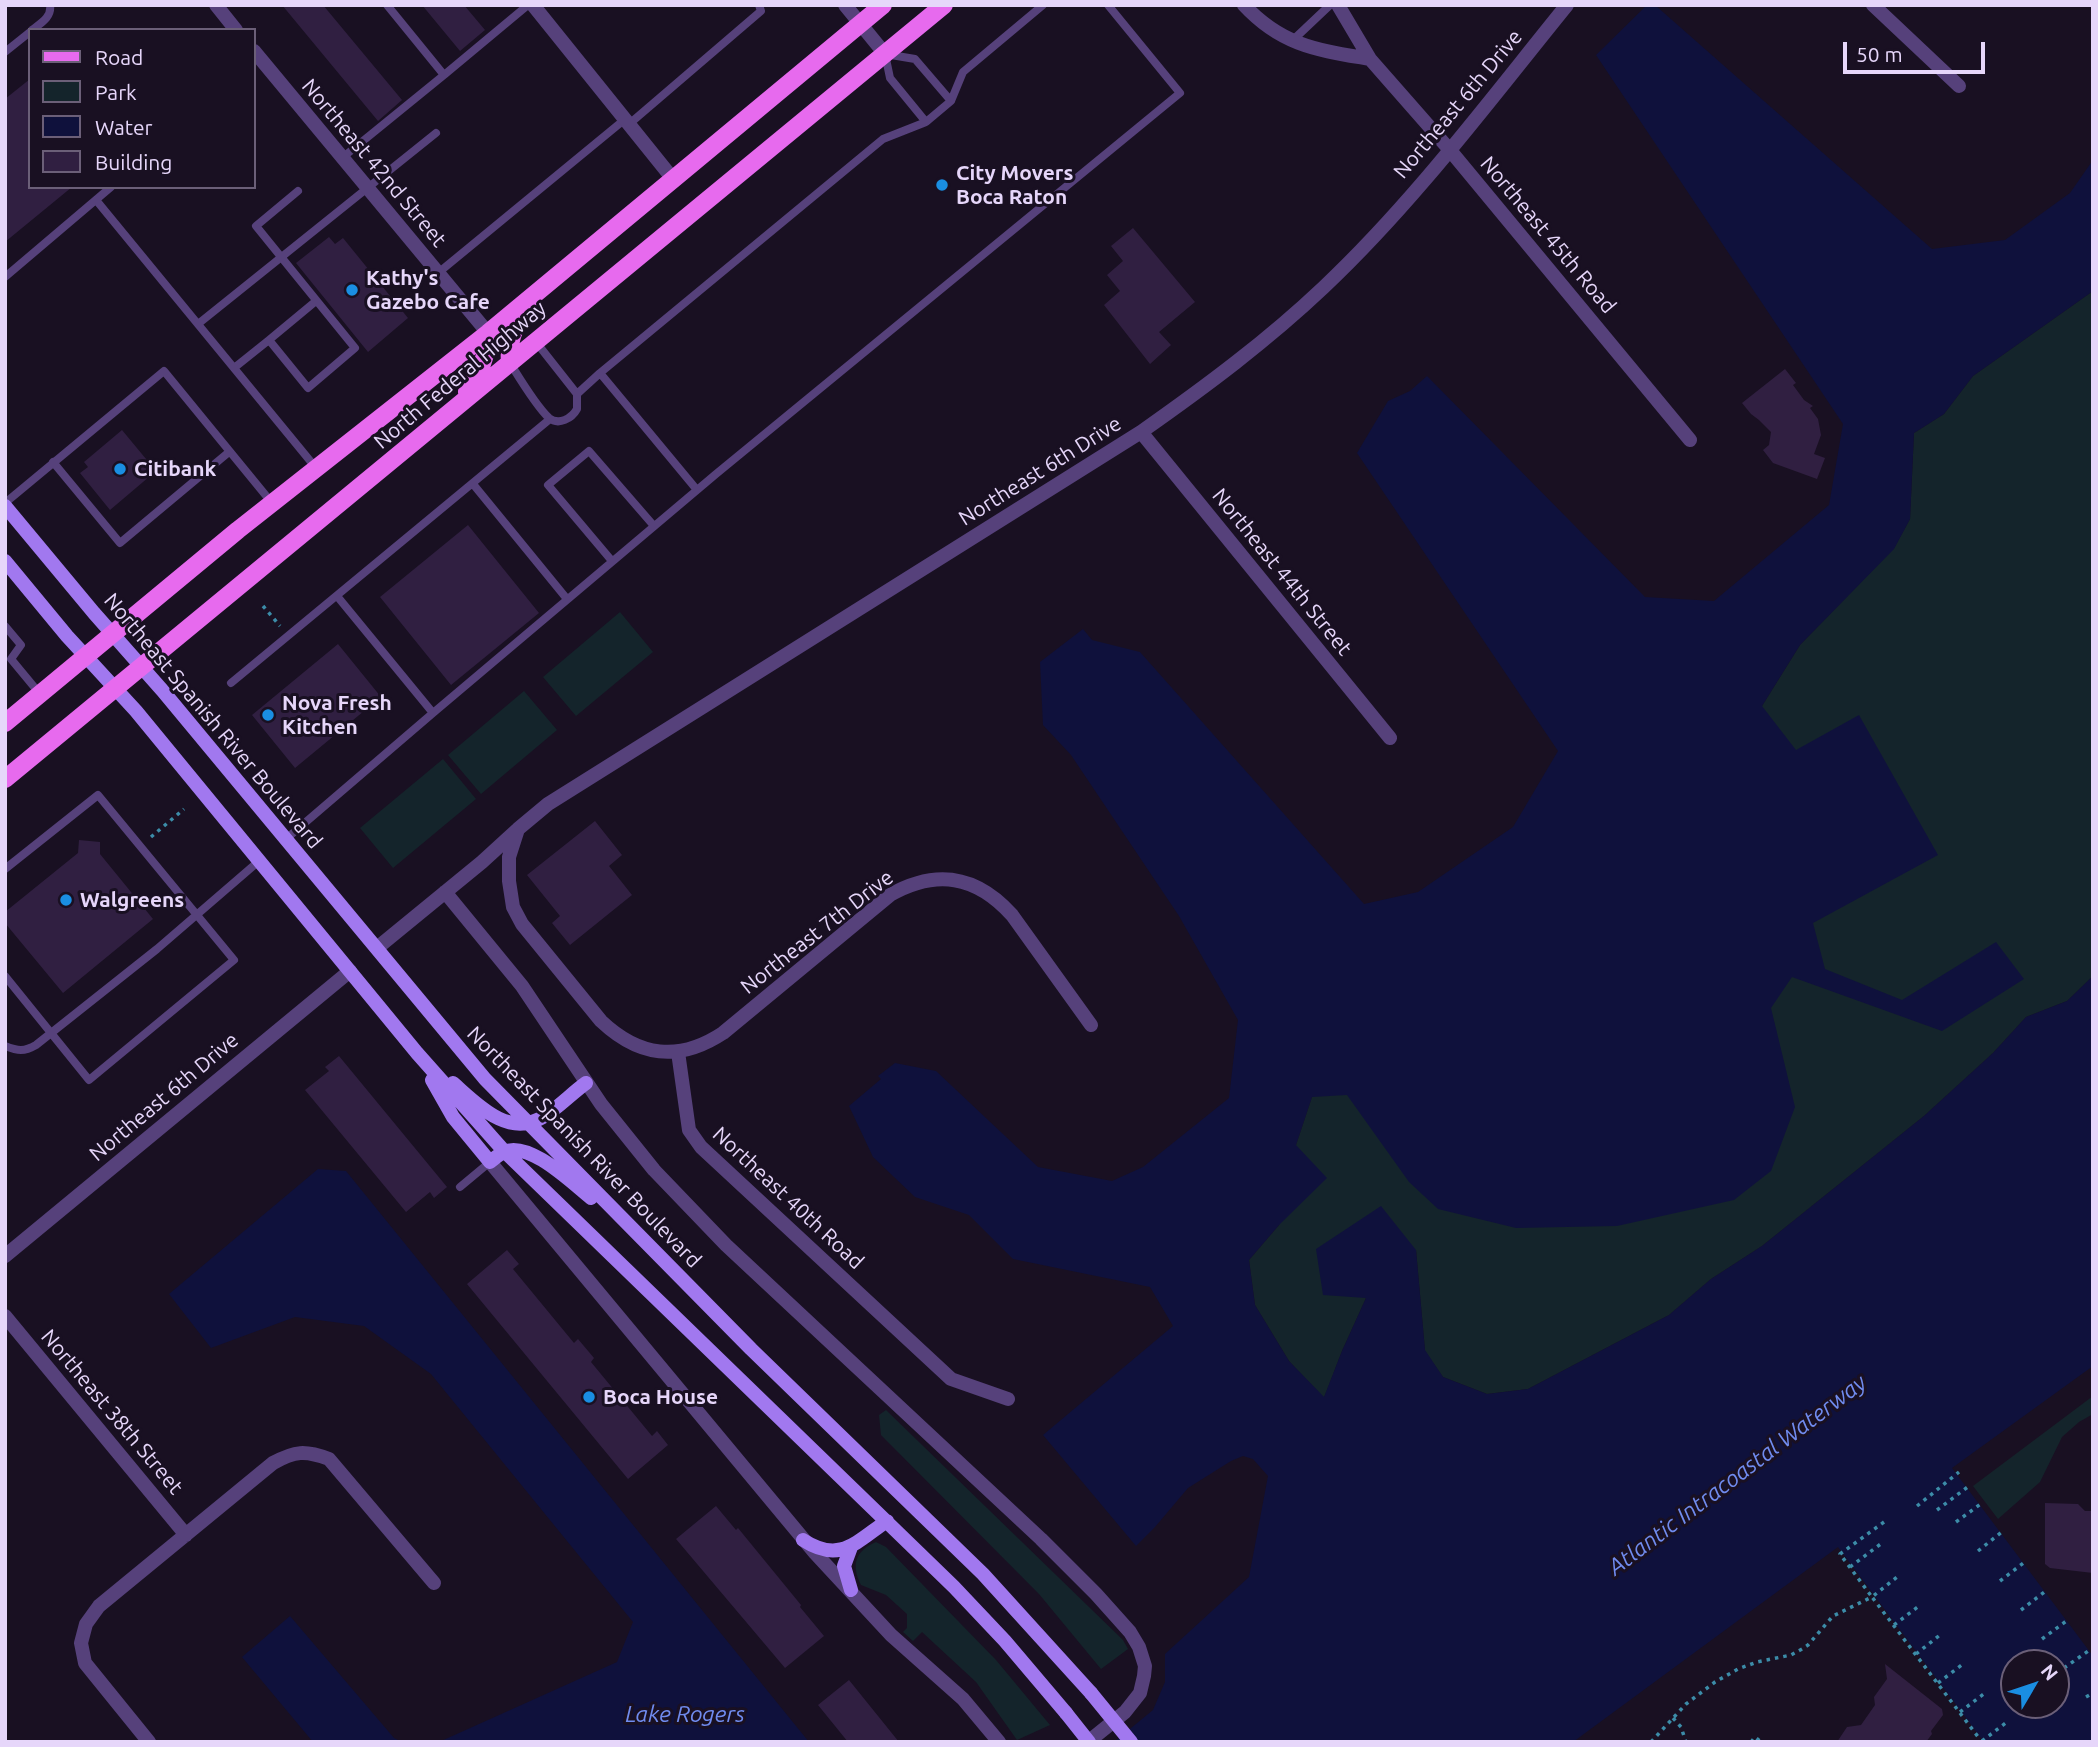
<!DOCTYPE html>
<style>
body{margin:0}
#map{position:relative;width:2098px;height:1747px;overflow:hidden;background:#191022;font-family:Ubuntu,sans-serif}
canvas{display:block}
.frame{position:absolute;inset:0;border:7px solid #e6d6fa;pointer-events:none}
.legend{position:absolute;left:28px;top:28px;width:228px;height:161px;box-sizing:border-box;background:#191022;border:2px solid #6b5f78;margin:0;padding:9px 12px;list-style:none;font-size:21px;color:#e6d6fa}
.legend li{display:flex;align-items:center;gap:14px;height:35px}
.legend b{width:35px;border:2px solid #6b5f78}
.north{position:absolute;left:2000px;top:1649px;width:70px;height:70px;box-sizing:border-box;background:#191022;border:2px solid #6b5f78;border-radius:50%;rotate:51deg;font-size:19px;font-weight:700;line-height:28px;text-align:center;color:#e6d6fa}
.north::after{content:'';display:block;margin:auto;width:24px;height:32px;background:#1a8ee2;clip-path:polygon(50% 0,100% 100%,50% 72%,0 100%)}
.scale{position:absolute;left:1843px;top:42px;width:142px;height:32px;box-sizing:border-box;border:4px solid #e6d6fa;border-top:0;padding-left:9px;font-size:21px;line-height:24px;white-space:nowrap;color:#e6d6fa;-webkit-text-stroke:5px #191022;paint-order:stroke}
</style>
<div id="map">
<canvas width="2098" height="1747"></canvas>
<div class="frame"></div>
<ul class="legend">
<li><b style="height:9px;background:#e76aee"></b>Road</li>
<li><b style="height:19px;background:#14242b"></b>Park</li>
<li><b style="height:19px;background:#0f113c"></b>Water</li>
<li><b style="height:19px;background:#301f41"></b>Building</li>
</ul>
<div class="north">N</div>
<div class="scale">50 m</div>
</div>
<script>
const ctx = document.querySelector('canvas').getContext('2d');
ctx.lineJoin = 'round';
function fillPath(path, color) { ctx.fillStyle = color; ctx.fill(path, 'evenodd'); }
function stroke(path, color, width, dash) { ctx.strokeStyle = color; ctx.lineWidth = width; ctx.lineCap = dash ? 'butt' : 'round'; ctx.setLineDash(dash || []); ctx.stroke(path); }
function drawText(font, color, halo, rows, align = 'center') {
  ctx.font = font + ' Ubuntu,sans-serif'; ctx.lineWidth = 6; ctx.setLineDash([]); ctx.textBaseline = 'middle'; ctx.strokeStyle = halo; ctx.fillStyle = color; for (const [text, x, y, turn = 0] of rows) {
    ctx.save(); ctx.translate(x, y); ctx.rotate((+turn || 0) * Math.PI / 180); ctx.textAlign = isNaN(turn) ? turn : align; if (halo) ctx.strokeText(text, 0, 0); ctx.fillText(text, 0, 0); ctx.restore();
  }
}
fillPath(new Path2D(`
 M2093 291V976L2067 1001 2026 1017 1993 1053 1924 1116 1762 1246 1711 1279 1669 1315 1528 1389 1487 1394 1443 1377 1425 1351 1416 1250 1366 1298 1342 1351 1324 1398 1289 1361 1255 1305 1249 1260 1279 1225 1296 1145 1312 1097 1762 706 1800 645 1894 548 1910 519 1914 433 1944 414 1973 376Z
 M620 612 653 652 576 716 543 677Z
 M524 691 557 730 481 794 448 755Z
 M443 759 476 799 393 868 360 828Z
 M2093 1396V1414L2079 1422 2062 1437 2040 1482 1998 1519 1973 1486Z
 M886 1410 1123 1640 1128 1649 1101 1669 1039 1594 881 1435 879 1415Z
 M876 1542 886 1547 996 1660 1050 1725 1017 1740 976 1682 922 1632 913 1641 903 1632 907 1628V1614L886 1595 861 1585C851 1565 855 1551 876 1542Z`), '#14242b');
fillPath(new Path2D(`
 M1647 5H1655L1932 249 2005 240 2070 193 2093 160V291L1973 376 1944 414 1914 433 1910 519 1894 549 1800 645 1762 706 1796 750 1859 715 1938 855 1813 923 1825 969 1902 1000 1996 942 2024 979 1942 1031 1792 977 1771 1008 1795 1107 1771 1171 1734 1200 1617 1226 1516 1228 1438 1209 1409 1182 1347 1095 1312 1097 1296 1145 1327 1178 1279 1225 1249 1260 1255 1305 1289 1361 1324 1397 1342 1351 1366 1298 1323 1295 1316 1249 1381 1206 1416 1250 1425 1350 1443 1377 1487 1394 1528 1389 1669 1315 1711 1279 1762 1246 1924 1116 1993 1053 2026 1017 2067 1001 2093 976V1366L1952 1468 2093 1656V1742H1984L1838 1547 1573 1742H1114L1153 1710 1165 1682V1654L1249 1577 1268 1476 1253 1459 1243 1456 1231 1461 1188 1488 1155 1527 1136 1546 1043 1435 1173 1326 1150 1287 1013 1259 969 1215 915 1197 873 1157 849 1106 881 1079 878 1076 895 1063 936 1071 1038 1167 1112 1181 1143 1167 1229 1098 1238 1020 1179 916 1071 755 1043 725 1040 662 1083 629 1092 640 1140 652 1364 904 1418 892 1513 827 1558 751 1357 453 1388 401 1410 391 1427 376 1645 597 1714 601 1829 505 1843 424 1596 55ZM2014 1663H2056V1705H2014Z
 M318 1169 346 1171 809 1742H439L617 1662 633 1622 431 1374 364 1326 295 1317 211 1348 169 1294Z
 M290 1616 394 1738 402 1742H313L242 1657Z`), '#0f113c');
fillPath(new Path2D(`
 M282 5H323L402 100 378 121Z
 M422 5H464L485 30 460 51Z
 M30 79V187H72L5 242V99Z
 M1133 228 1195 302 1159 332 1171 345 1150 364 1104 305 1120 291 1107 275 1123 261 1111 246Z
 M329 237 335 244 343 238 408 318 368 352 296 263Z
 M1785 369 1796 383 1793 385 1804 400 1813 406 1810 408 1818 419 1821 435 1814 454 1825 458 1817 479 1773 463 1763 450 1769 445 1771 432 1759 420 1751 414 1742 403Z
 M122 430 156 471 110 510 80 473 88 467 84 462Z
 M468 525 539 613 451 685 380 597Z
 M338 644 381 697 295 768 252 715Z
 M595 821 622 855 609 866 632 895 570 945 552 923 560 916 527 875Z
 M79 840 100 842V854L153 919 63 993 5 923V912L78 853Z
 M339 1056 447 1187 434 1198 430 1192 406 1212 305 1090 329 1071 325 1067Z
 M507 1250 519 1264 513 1269 574 1343 578 1339 594 1358 591 1362 652 1436 657 1431 668 1445 628 1479 467 1284Z
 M2045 1503 2078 1504 2085 1511H2093V1573L2050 1568 2045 1564Z
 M716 1506 736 1530 738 1528 801 1605 800 1607 824 1636 785 1668 676 1539Z
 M1885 1664 1942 1709 1943 1715 1931 1731 1932 1734 1926 1742H1837L1847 1727 1861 1725 1875 1705 1874 1697 1887 1679Z
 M849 1680 899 1742H848L818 1705Z`), '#301f41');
stroke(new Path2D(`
 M263 606 280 626
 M151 837 184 809
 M1917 1506 1959 1472
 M1937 1510 1969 1486
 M1884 1522 1840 1554 1872 1597 1897 1577
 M1956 1522 1982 1503
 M1978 1551 2003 1531
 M1850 1567 1882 1543
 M2000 1581 2026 1561
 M2021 1610 2047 1590
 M1894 1625 1919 1606
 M2042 1639 2069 1619
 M1916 1654 1940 1635
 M2064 1668 2091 1649
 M1938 1683 1963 1664
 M2086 1697 2093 1693
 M1960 1712 1985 1693
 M1673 1718 1681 1727 1686 1742
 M1982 1741 2007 1722
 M1651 1742 1686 1704 1715 1682 1738 1669 1757 1662 1791 1655 1802 1649 1808 1645 1833 1616 1872 1597 1982 1742
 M1751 1742 1755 1737 1761 1742`), '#3c8ca8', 3.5, [3.5, 5]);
stroke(new Path2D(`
 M32 30C41 23 52 17 50 5
 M1293 40 1330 5
 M5 52 30 32
 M444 75 528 5
 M926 122 890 78 885 54 915 59 951 101
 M628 125 761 11 759 5
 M342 158 444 75 387 5
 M298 191 256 226 355 348 308 388 269 340 316 301
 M96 200 316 468
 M438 273 624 120
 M5 277 111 187
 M198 324 436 133
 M536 342 577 394
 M510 363C520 379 536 406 549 418 559 426 572 418 577 409V394L600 373 883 139 926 122 951 101 963 72 1043 5
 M234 368 269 340
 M600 373 697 490
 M53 462 120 543 229 452
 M473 484 567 599
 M5 503 164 371 272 503
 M612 561 548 485 589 451 654 526
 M5 626 21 645 11 659 40 694
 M231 683 550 419
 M433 713 716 474 1180 93 1108 5
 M286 839 433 713 337 596
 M5 869 98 795 234 960 89 1080 5 976
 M5 1046C18 1051 24 1052 36 1045L157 949 259 861
 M460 1187 490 1162`), '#56417b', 8);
stroke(new Path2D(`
 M216 5 236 30
 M533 5 673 179
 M845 5 885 54
 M1244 5C1282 46 1318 50 1370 59
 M1338 5 1370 59 1449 149 1690 440
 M1873 5 1959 86
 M254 51 488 333
 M1141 432 1390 738
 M445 892 522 986 601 1104 654 1170 726 1245 1041 1539 1096 1594 1130 1632 1139 1647 1145 1666 1144 1676 1140 1693 1125 1712 1088 1742
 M377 948 482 862 517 830
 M1091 1025 1012 915C976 875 936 869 890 895L723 1033C679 1062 639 1057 601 1021L522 924 513 907 509 881V857L518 829 548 804 1141 432C1205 387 1267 341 1324 287 1414 202 1489 101 1567 5
 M678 1052 689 1130 701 1147 951 1379 1008 1399
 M490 1162 815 1553 891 1635 963 1699 999 1742
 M5 1256 350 971
 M5 1316 186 1535
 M149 1742 85 1663 81 1643 86 1624 99 1606 273 1463C295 1451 305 1450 329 1459L434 1583`), '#56417b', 14);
stroke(new Path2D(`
 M5 506 94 613 162 690 485 1079 751 1349 983 1574 1091 1693
 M5 561 67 636 136 711 417 1053 504 1151 954 1587 1005 1641 1066 1713
 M432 1080 453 1117 490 1162C494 1159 499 1154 504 1152 529 1140 572 1183 591 1198
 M453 1083C478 1105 508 1138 543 1117 558 1108 572 1093 586 1083
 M803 1540C840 1564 856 1542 887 1521
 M851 1547 844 1566 851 1590`), '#a178ef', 14);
stroke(new Path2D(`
 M510 363C508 338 514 328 528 307
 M467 392C480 371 487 358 488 333
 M5 723 238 530 488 333 883 5
 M5 779 944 5`), '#e76aee', 18);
stroke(new Path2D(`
 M1091 1693 1131 1742
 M1066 1713 1089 1742`), '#a178ef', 14);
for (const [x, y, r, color] of [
 [942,185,7,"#1a8ee2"],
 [352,290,7,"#1a8ee2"],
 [120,469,7,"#1a8ee2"],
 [268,715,7,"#1a8ee2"],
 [66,900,7,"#1a8ee2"],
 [589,1397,7,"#1a8ee2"]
]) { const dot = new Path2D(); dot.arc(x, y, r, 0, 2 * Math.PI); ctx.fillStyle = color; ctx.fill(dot); stroke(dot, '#191022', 2.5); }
drawText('21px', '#e6d6fa', '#191022', [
 ["Northeast 6th Drive",1458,104,-50],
 ["Northeast 42nd Street",374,163,50],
 ["Northeast 45th Road",1548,235,50],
 ["North Federal Highway",460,375,-40],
 ["Northeast 6th Drive",1040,471,-32],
 ["Northeast 44th Street",1282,572,51],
 ["Northeast Spanish River Boulevard",213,721,50],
 ["Northeast 7th Drive",817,932,-38],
 ["Northeast 6th Drive",164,1097,-40],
 ["Northeast Spanish River Boulevard",584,1147,46],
 ["Northeast 40th Road",788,1198,43],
 ["Northeast 38th Street",112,1412,50]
]);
drawText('bold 21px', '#e6d6fa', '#191022', [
 ["City Movers",956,173],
 ["Boca Raton",956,197],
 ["Kathy's",366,278],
 ["Gazebo Cafe",366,302],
 ["Citibank",134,469],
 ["Nova Fresh",282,703],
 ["Kitchen",282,727],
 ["Walgreens",80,900],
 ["Boca House",603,1397]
], 'left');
drawText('italic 23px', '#708bee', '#191022', [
 ["Atlantic Intracoastal Waterway",1737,1475,-37],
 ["Lake Rogers",685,1714]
]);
</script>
